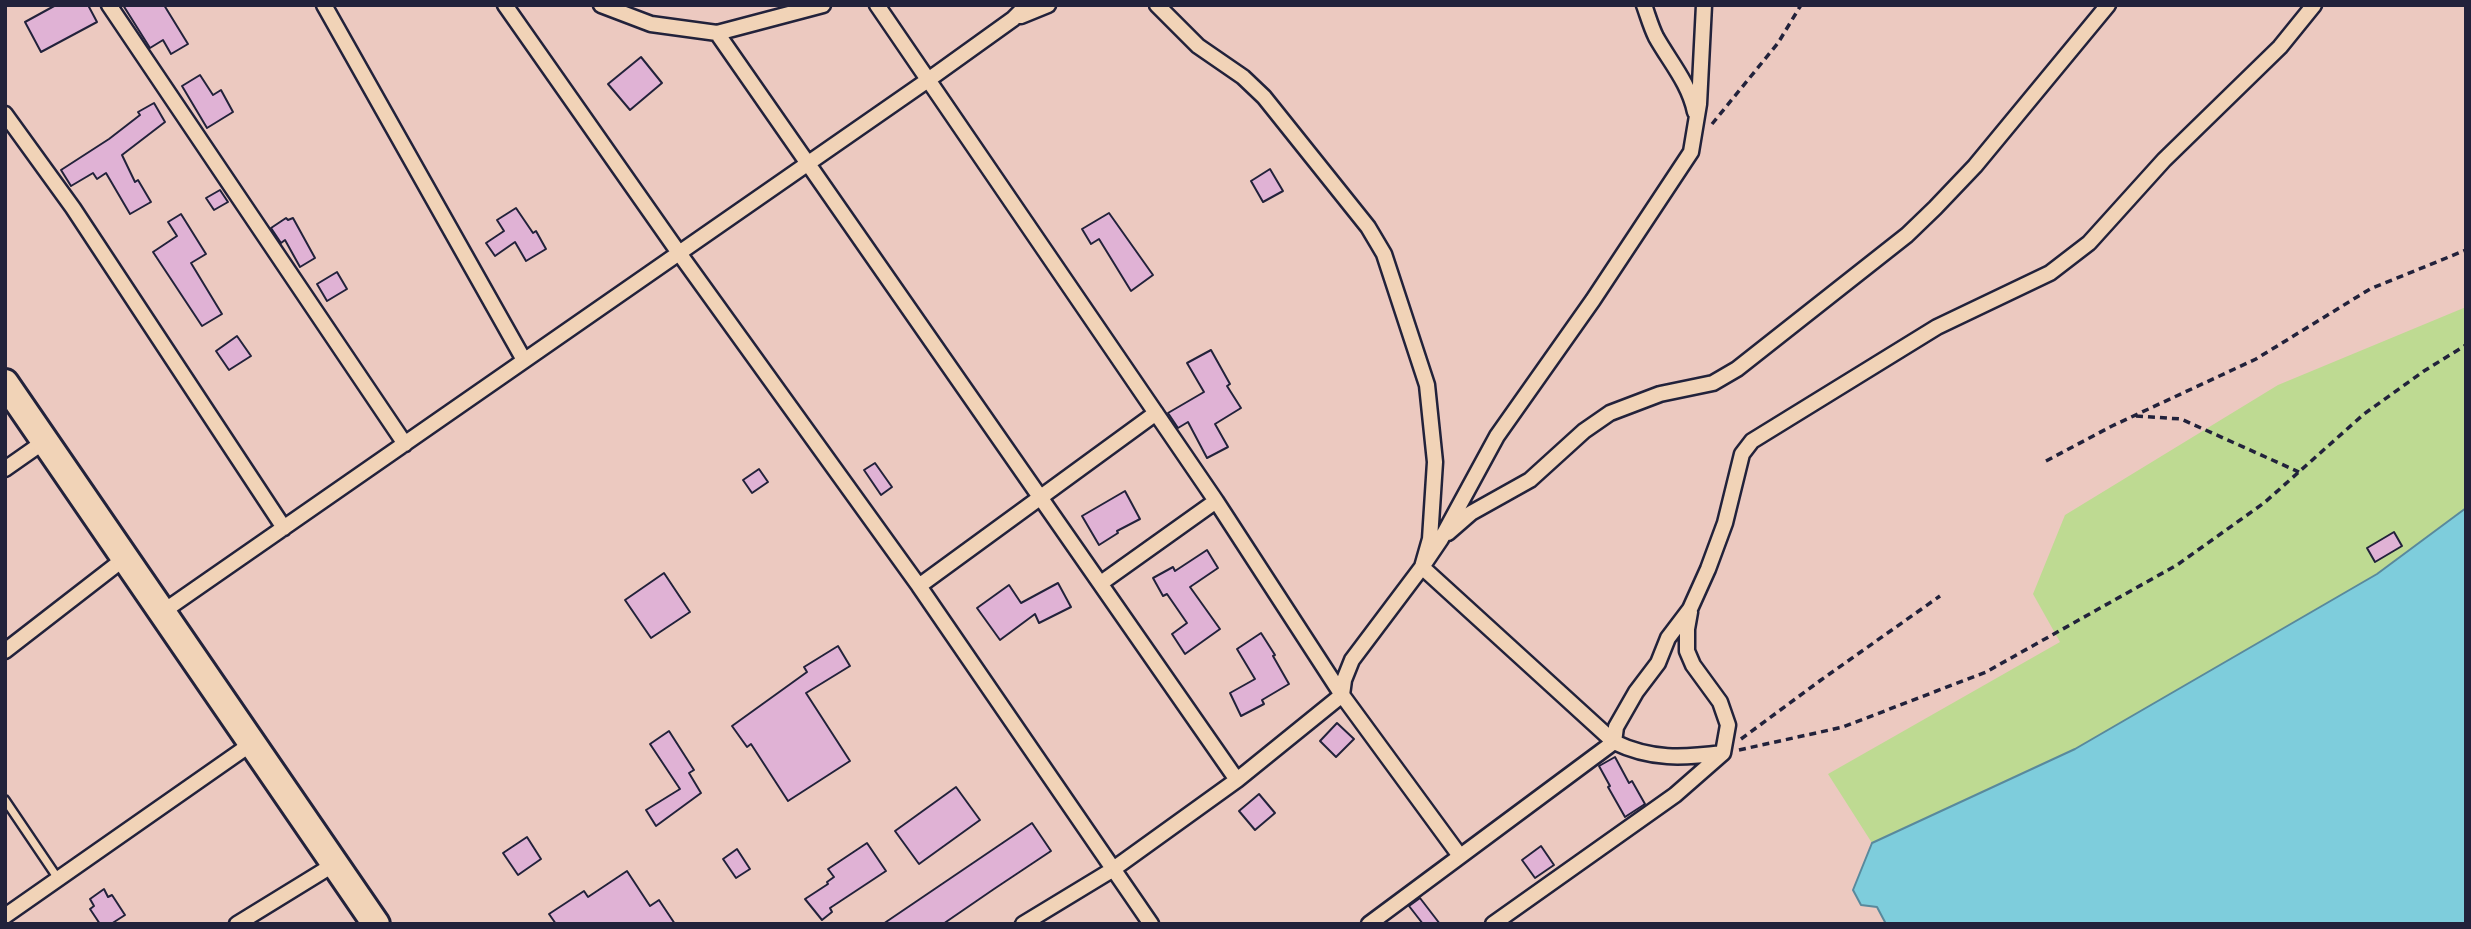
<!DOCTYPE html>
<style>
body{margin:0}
#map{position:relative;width:2471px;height:929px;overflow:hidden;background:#ecc9c0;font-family:Caveat,sans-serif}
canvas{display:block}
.frame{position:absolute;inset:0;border:7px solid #22223b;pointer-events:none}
</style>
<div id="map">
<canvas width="2471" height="929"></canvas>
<div class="frame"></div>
</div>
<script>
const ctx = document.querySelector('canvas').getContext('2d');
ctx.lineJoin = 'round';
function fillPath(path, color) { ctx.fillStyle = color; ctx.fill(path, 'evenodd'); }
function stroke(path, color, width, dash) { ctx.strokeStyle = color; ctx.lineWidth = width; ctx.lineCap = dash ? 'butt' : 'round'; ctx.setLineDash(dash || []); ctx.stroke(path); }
fillPath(new Path2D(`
 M2466 307V508L2377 574 2075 749 1872 843 1828 774 2060 642 2033 594 2065 515 2278 385Z`), '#beda92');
const water = new Path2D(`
 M2466 508V924H1886L1877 907 1861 905 1853 890 1872 843 2075 749 2377 574Z`);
fillPath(water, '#7ecddc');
stroke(water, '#59899c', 2);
const building = new Path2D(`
 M56 5H88L97 22 41 52 25 22Z
 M123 5H164L188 44 171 54 163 40 150 48Z
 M641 57 662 83 630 110 608 84Z
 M200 75 213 95 221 90 233 112 207 128 182 86Z
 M154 103 165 122 122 155 135 182 138 180 151 202 130 214 106 173 97 179 93 173 71 186 61 170 109 139 140 115 138 112Z
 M1270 169 1283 191 1263 202 1251 181Z
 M220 190 228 202 214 210 206 198Z
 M516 208 533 233 536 231 546 249 526 261 515 242 495 256 486 243 504 231 497 220Z
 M1109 213 1153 275 1131 291 1099 239 1091 244 1082 229Z
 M181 214 206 254 191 263 222 314 202 326 153 252 177 236 168 222Z
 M286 218 288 220 293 218 315 258 300 267 285 240 281 243 271 228Z
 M337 272 347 289 327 301 317 284Z
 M237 336 251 356 229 370 216 351Z
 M1211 350 1230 384 1227 386 1241 408 1215 424 1228 447 1207 458 1188 422 1178 428 1168 413 1204 392 1187 363Z
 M875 463 892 487 881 495 864 470Z
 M759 469 768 482 752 493 743 480Z
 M1125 491 1140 519 1117 531 1118 533 1099 545 1082 516Z
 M2394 532 2402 546 2375 562 2367 548Z
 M1207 550 1218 568 1190 587 1220 629 1185 654 1172 634 1187 623 1167 594 1163 596 1153 578 1173 567 1175 571Z
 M664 573 690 612 651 638 625 600Z
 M1058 583 1071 607 1039 623 1035 614 1000 640 977 608 1009 585 1021 603Z
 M1261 633 1275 655 1273 656 1289 684 1262 700 1264 704 1241 716 1230 693 1255 679 1237 649Z
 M838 646 850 666 806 693 850 761 788 801 751 744 747 747 732 726 807 672 804 667Z
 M1337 723 1354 739 1336 757 1320 741Z
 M669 731 694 770 689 773 701 793 656 826 646 810 680 789 650 744Z
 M1615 757 1629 783 1632 781 1645 804 1625 817 1608 787 1610 786 1599 766Z
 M956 787 980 820 919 864 895 831Z
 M1259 794 1275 813 1255 830 1239 811Z
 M1032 823 1051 851 994 889 943 924H883Z
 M527 837 541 859 518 875 503 853Z
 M867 843 886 871 830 908 832 912 822 920 805 899 828 884 827 882 834 877 828 869Z
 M1541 846 1554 865 1535 878 1522 860Z
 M737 849 750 869 736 878 723 859Z
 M627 871 650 906 659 900 675 924H556L549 914 584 891 588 897Z
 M104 889 108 897 112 895 125 915 111 924H100L90 909 94 906 90 899Z
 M1420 898 1440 924H1423L1409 906Z`);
fillPath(building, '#e0b2d5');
stroke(building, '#22223b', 2);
const lane = new Path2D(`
 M5 800 59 880`);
const street = new Path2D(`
 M109 5 405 444
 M324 5 524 360
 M505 5 679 253 919 586 1151 924
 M601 5 651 24 717 33 823 5
 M877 5 1216 501 1342 695 1460 856
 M1644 5C1648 16 1651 27 1656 37 1670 62 1689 83 1695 112
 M1704 5 1699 104 1691 152 1593 300 1497 436 1441 539 1422 567 1614 742C1651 760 1683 758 1723 753
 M1021 16 1048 5
 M717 33 1237 780
 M5 114 73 208 284 528
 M5 469 45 441
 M1448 533 1471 513 1530 480 1584 431 1610 413 1660 394 1713 383 1737 369 1907 235 1935 208 1975 166 2108 5
 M1101 583 1216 501
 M919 586 1156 413
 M161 613 928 80 1013 19 1027 5
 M5 651 125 558
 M5 916 251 744
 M237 924 333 865
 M1023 924 1112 870 1237 780 1342 695 1344 680 1352 660 1422 567 1430 539 1435 462 1427 385 1384 254 1368 227 1264 97 1243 77 1198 46 1157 5
 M1369 924 1614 742 1616 727 1636 692 1658 663 1668 638 1690 609 1708 569 1725 523 1742 454 1752 441 1937 327 2050 273 2089 243 2164 160 2280 47 2314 5
 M1493 924 1675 795 1723 753 1728 725 1720 702 1693 665 1687 651V629L1690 612`);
const highway = new Path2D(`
 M5 383 376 924`);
stroke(lane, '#22223b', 12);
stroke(street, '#22223b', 19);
stroke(highway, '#22223b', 32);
stroke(new Path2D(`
 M1712 124 1778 43 1801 5
 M2136 416 2181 419 2299 472
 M2046 461 2112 426 2256 359 2370 289 2466 250
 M1741 739 1821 680 1940 596
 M1739 750 1843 727 1986 672 2177 565 2264 503 2364 414 2424 371 2466 345`), '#22223b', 3.5, [7, 5]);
stroke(lane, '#f1d3b7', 7);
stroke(street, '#f1d3b7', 14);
stroke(highway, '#f1d3b7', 26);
</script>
